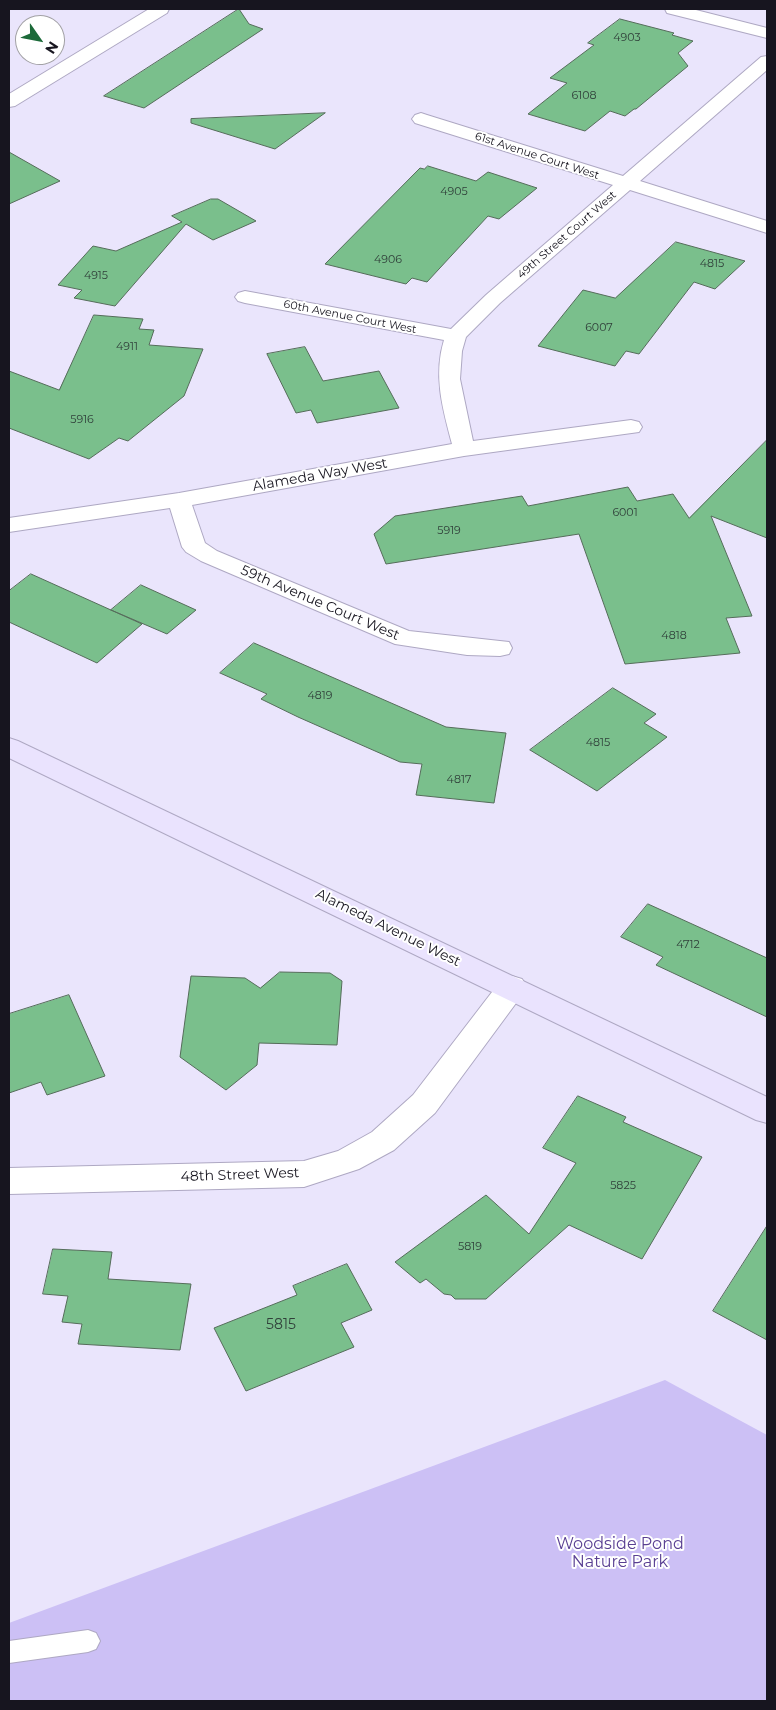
<!DOCTYPE html>
<style>
body{margin:0}
#map{position:relative;width:776px;height:1710px;overflow:hidden;background:#eae5fc;font-family:Montserrat,sans-serif}
canvas{display:block}
.frame{position:absolute;inset:0;border:10px solid #17151f;pointer-events:none}
.north{position:absolute;left:15px;top:15px;width:50px;height:50px;box-sizing:border-box;background:#fff;border:1px solid #a2a1a5;border-radius:50%;rotate:123deg;font-size:14px;font-weight:700;line-height:20px;text-align:center;color:#17151f}
.north::after{content:'';display:block;margin:auto;width:18px;height:22px;background:#1c6a39;clip-path:polygon(50% 0,100% 100%,50% 72%,0 100%)}
</style>
<div id="map">
<canvas width="776" height="1710"></canvas>
<div class="frame"></div>
<div class="north">N</div>
</div>
<script>
const ctx = document.querySelector('canvas').getContext('2d');
ctx.lineJoin = 'round';
function fillPath(path, color) { ctx.fillStyle = color; ctx.fill(path, 'evenodd'); }
function stroke(path, color, width, dash) { ctx.strokeStyle = color; ctx.lineWidth = width; ctx.lineCap = dash ? 'butt' : 'round'; ctx.setLineDash(dash || []); ctx.stroke(path); }
function drawText(font, color, halo, rows, align = 'center') {
  ctx.font = font + ' Montserrat,sans-serif'; ctx.lineWidth = 4; ctx.setLineDash([]); ctx.textBaseline = 'middle'; ctx.strokeStyle = halo; ctx.fillStyle = color; for (const [text, x, y, turn = 0] of rows) {
    ctx.save(); ctx.translate(x, y); ctx.rotate((+turn || 0) * Math.PI / 180); ctx.textAlign = isNaN(turn) ? turn : align; if (halo) ctx.strokeText(text, 0, 0); ctx.fillText(text, 0, 0); ctx.restore();
  }
}
fillPath(new Path2D(`
 M665 1380 767 1435V1701H9V1623Z`), '#ccc0f5');
const building = new Path2D(`
 M239 9 249 24 263 29 144 108 104 96Z
 M620 19 674 33 672 35 693 41 678 53 688 66 636 109H634L625 116 610 111 585 131 528 114 567 83 550 78 594 45 588 43Z
 M325 113 275 149 191 123V119Z
 M9 152 60 181 9 204Z
 M428 166 476 181 488 172 537 188 499 219 488 216 427 282 412 278 406 284 325 264 420 168 424 169Z
 M211 199H218L256 221 213 240 186 224 115 306 74 298 82 290 58 285 93 246 116 251 182 222 172 216Z
 M676 242 745 261 715 289 694 282 639 354 626 351 615 366 538 346 583 290 615 298Z
 M94 315 143 319 139 329 154 330 149 345 203 349 184 396 128 441 119 438 89 459 9 428V371L59 390Z
 M305 347 323 381 379 371 399 408 317 423 311 410 296 413 267 354Z
 M767 440V538L711 516 752 616 726 618 740 653 625 664 579 534 386 564 374 534 395 516 522 496 528 506 628 487 637 501 673 494 689 518Z
 M31 574 142 624 97 663 9 622V591Z
 M141 585 196 610 167 634 111 610Z
 M254 643 446 727 506 733 494 803 416 795 422 764 400 762 298 717 261 699 267 694 220 673Z
 M613 688 656 714 644 723 667 737 597 791 530 750Z
 M648 904 767 958V1017L656 965 663 957 621 937Z
 M280 972 330 973 342 981 337 1045 259 1043 257 1065 226 1090 180 1057 191 976 245 978 260 988Z
 M69 995 105 1076 47 1095 41 1082 9 1093V1014Z
 M578 1096 626 1117 623 1122 702 1157 642 1259 569 1225 486 1299H455L451 1295 444 1294 426 1279 420 1283 395 1262 486 1195 529 1234 576 1163 543 1148Z
 M767 1226V1340L713 1311Z
 M53 1249 112 1252 108 1279 191 1284 180 1350 78 1344 82 1324 62 1322 68 1296 43 1294Z
 M347 1264 372 1310 341 1323 354 1347 246 1391 214 1328 297 1295 293 1286Z`);
fillPath(building, '#7abf8c');
stroke(building, '#556c5a', 1);
const lane = new Path2D(`
 M88 1630 96 1633 100 1641 96 1649 88 1652 9 1663V1641Z`);
const street = new Path2D(`
 M149 9H169L167 13 15 106 9 107V94Z
 M665 9H692L767 28V38L667 13Z
 M767 56V70L640 181 767 221V233L630 190 500 303 466 337 462 351 460 379 473 441 631 420 639 422 642 427 639 432 464 456 192 505 205 543 217 551 409 631 509 642 512 648 509 654 500 656 467 655 395 644 201 561 186 552 182 547 170 508 9 532V518L179 493 452 444C443 410 433 376 444 340L245 303 238 301 235 297 238 293 245 291 451 329 486 295 613 185 415 123 412 119 415 115 421 113 427 115 623 176 761 57Z
 M512 976 522 979 527 987 522 995 435 1113 394 1150 359 1169 304 1187 9 1194V1168L304 1161 338 1151 372 1132 413 1095 502 979Z`);
const secondary = new Path2D(`
 M9 738 18 741 767 1097V1123L756 1120 9 758Z`);
stroke(lane, '#aea8c3', 2);
stroke(street, '#aea8c3', 2);
stroke(secondary, '#aea8c3', 2);
fillPath(lane, '#fff');
fillPath(street, '#fff');
fillPath(secondary, '#eae3fe');
drawText('11px', '#30403a', null, [
 ["4903",627,38],
 ["6108",584,96],
 ["4905",454,192],
 ["4906",388,260],
 ["4815",712,264],
 ["4915",96,276],
 ["6007",599,328],
 ["4911",127,347],
 ["5916",82,420],
 ["6001",625,513],
 ["5919",449,531],
 ["4818",674,636],
 ["4819",320,696],
 ["4815",598,743],
 ["4817",459,780],
 ["4712",688,945],
 ["5825",623,1186],
 ["5819",470,1247]
]);
drawText('11px', '#17151f', '#fff', [
 ["61st Avenue Court West",537,156,18],
 ["49th Street Court West",567,235,-41],
 ["60th Avenue Court West",350,317,11]
]);
drawText('14px', '#17151f', '#fff', [
 ["Alameda Way West",320,475,-10],
 ["59th Avenue Court West",320,603,23],
 ["Alameda Avenue West",388,928,26],
 ["48th Street West",240,1175,-2]
]);
drawText('14px', '#30403a', null, [
 ["5815",281,1325]
]);
drawText('16px', '#593f92', '#fff', [
 ["Woodside Pond",620,1544],
 ["Nature Park",620,1562]
]);
</script>
